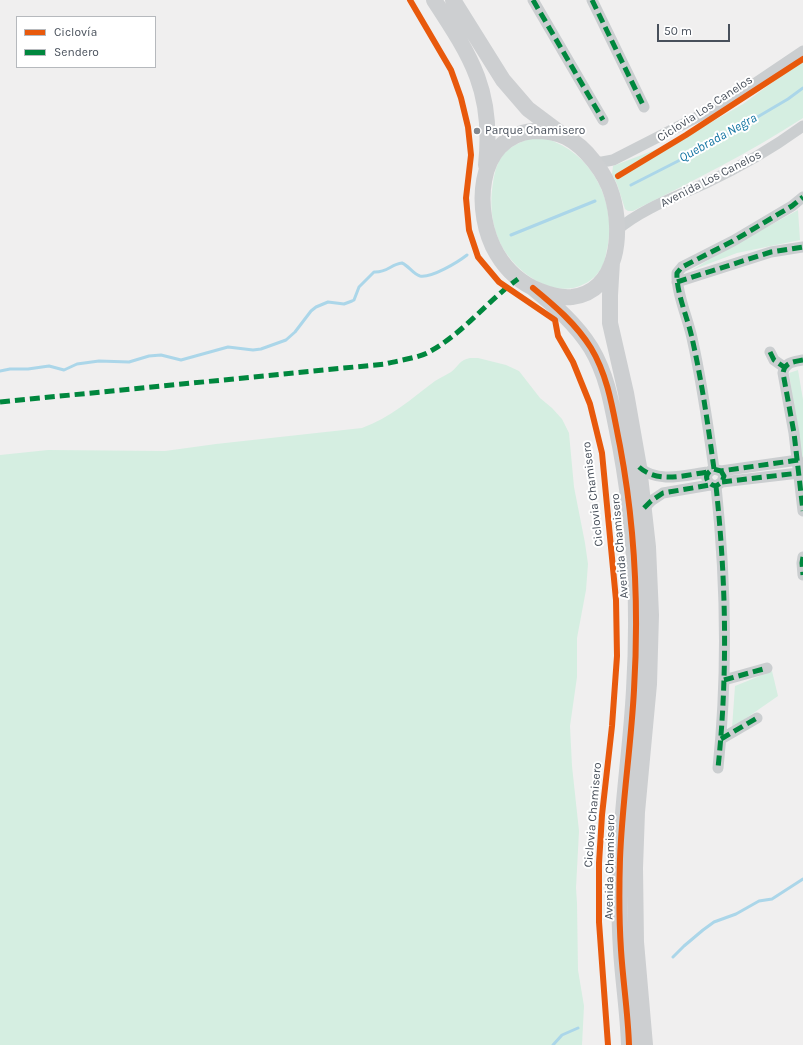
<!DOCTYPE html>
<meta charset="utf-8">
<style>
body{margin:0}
#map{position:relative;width:803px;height:1045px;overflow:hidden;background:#f0efef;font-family:Karla,sans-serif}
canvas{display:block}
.legend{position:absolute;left:16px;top:16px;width:140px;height:52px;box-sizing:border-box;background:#fff;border:1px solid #b6b9bd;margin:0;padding:5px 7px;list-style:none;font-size:12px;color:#48505b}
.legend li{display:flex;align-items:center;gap:8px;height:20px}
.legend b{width:20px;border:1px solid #b6b9bd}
.scale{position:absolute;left:657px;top:24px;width:73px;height:18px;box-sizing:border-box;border:2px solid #48505b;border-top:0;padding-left:5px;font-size:12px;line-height:14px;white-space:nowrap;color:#48505b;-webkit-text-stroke:3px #fff;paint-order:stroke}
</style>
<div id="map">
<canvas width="803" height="1045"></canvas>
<ul class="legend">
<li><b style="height:5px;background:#e8590c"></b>Ciclovía</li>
<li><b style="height:5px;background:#00873e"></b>Sendero</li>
</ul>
<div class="scale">50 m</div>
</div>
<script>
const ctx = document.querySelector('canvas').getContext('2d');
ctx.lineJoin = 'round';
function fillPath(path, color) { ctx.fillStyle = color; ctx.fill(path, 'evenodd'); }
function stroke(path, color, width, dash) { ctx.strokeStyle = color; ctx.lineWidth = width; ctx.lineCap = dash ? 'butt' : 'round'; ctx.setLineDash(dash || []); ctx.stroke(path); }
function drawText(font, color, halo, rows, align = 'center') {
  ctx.font = font + ' Karla,sans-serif'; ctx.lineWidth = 4; ctx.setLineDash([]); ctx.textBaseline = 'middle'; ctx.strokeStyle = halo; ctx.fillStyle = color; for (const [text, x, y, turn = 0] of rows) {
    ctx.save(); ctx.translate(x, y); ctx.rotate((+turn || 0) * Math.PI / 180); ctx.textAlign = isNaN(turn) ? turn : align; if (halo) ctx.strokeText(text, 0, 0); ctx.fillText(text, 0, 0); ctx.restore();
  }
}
fillPath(new Path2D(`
 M803 60V118C749 153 691 182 633 211H628L625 209 617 184 612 174 613 166 660 148 710 123 743 104Z
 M531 138C539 139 548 138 555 142 595 159 615 203 608 245 606 251 606 259 603 265 598 274 593 280 584 284 555 299 522 276 506 253 492 232 489 207 493 183 497 156 506 147 531 138Z
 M798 210 800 240 737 253 692 270 718 254Z
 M470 358H478L506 365 519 371 540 398 552 408 562 419 569 433 574 487 585 543 588 564 586 590 577 638V677L570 726 572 766 579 831 576 888 577 903 578 970 584 1006 582 1045H0V455L48 450 165 451 216 444 362 428C390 418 411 399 435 381 440 378 446 375 451 372 459 366 459 360 470 358Z
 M798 370 803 400V471L789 373Z
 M772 671 778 696 732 728 735 686Z`), '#d5eee1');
stroke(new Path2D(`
 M631 185 684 158 732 132 788 99 803 88
 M511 235 595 201
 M0 371 10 369H28L49 366 64 370 77 364 99 361 129 362 149 356 161 355 181 360 228 347 253 350 261 349 286 340 295 332 311 311 316 307 328 302 344 304 352 301 354 300 359 287 374 272C387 273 391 264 402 263 409 266 413 274 420 276 432 278 458 262 467 255
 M673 957 684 946 703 930 714 922 736 914 759 901 772 899 803 879
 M553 1045 562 1035 578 1028`), '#abd6e9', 3);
stroke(new Path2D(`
 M533 0 603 120
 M592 0 644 107
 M594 162H602L613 160 709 111 751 86 803 51
 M617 230C643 208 676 197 706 183 740 167 773 148 803 126
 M677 282 771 252 803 247
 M770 352 774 360 784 367
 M803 360C793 362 785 362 783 373L794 433 803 511
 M639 467C658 484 685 475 708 472
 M714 469C708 425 702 382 692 338 688 319 676 292 677 273L682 267 733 241 792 206 803 197
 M721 471 724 476 722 482 716 486C705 484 703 473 714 469L721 471 798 460
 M722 482 799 473
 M716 486C726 580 728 673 718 768
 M644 508 651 501 663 493 710 485
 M803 557 802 563 803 575
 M724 680 767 668
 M721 739 757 718`), '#cbced0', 11);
stroke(new Path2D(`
 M434 0C472 58 494 92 486 165
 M453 0 503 80 528 109 560 133
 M533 131C544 131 556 132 566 137 586 147 606 174 612 195 623 231 619 291 572 297 561 298 550 295 540 291 522 284 507 271 497 254 473 214 475 137 533 131Z
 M612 262 610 295V323L626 393 639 467 648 547 651 615 649 684 637 812 635 868 636 942 645 1045
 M533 288C555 306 576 324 591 348 609 378 613 412 620 446 635 526 639 608 634 690 631 747 622 803 620 859 619 890 619 920 621 950 623 982 628 1013 629 1045`), '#cdcfd1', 16);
stroke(new Path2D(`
 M533 0 603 120
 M592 0 644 107
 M677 282 771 252 803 247
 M770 352 774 360 784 367
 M803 360C793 362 785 362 783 373L794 433 803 511
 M0 402 385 364C396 361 417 358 427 353 462 335 486 302 518 279
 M639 467C658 484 685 475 708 472
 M714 469C708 425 702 382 692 338 688 319 676 292 677 273L682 267 733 241 792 206 803 197
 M721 471 724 476 722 482 716 486C705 484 703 473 714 469L721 471 798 460
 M722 482 799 473
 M716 486C726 580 728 673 718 768
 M644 508 651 501 663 493 710 485
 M803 557 802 563 803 575
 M724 680 767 668
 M721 739 757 718`), '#00873e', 5, [10, 5]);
stroke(new Path2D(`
 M410 0 451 70 461 98 468 127 471 155 466 198 469 230 478 257 499 282 555 320 558 336 573 362 590 404 602 453 616 600 617 656 612 726 602 815 599 863V922L608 1045
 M618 176 686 135 803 59
 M533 288C555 306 576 324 591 348 609 378 613 412 620 446 635 526 639 608 634 690 631 747 622 803 620 859 619 890 619 920 621 950 623 982 628 1013 629 1045`), '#e8590c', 6);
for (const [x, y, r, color] of [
 [477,131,4,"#83888f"]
]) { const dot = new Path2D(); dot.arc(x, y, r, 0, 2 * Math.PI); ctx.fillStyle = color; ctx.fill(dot); stroke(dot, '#fff', 1.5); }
drawText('12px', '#48505b', '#fff', [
 ["Ciclovia Los Canelos",705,109,-33],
 ["Avenida Los Canelos",711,179,-27],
 ["Ciclovia Chamisero",593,494,-97],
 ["Avenida Chamisero",620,546,-95],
 ["Ciclovia Chamisero",593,815,-85],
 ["Avenida Chamisero",610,867,-89]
]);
drawText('12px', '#48505b', '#fff', [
 ["Parque Chamisero",485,131]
], 'left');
drawText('italic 13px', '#1374a2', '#fff', [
 ["Quebrada Negra",718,138,-29]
]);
</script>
